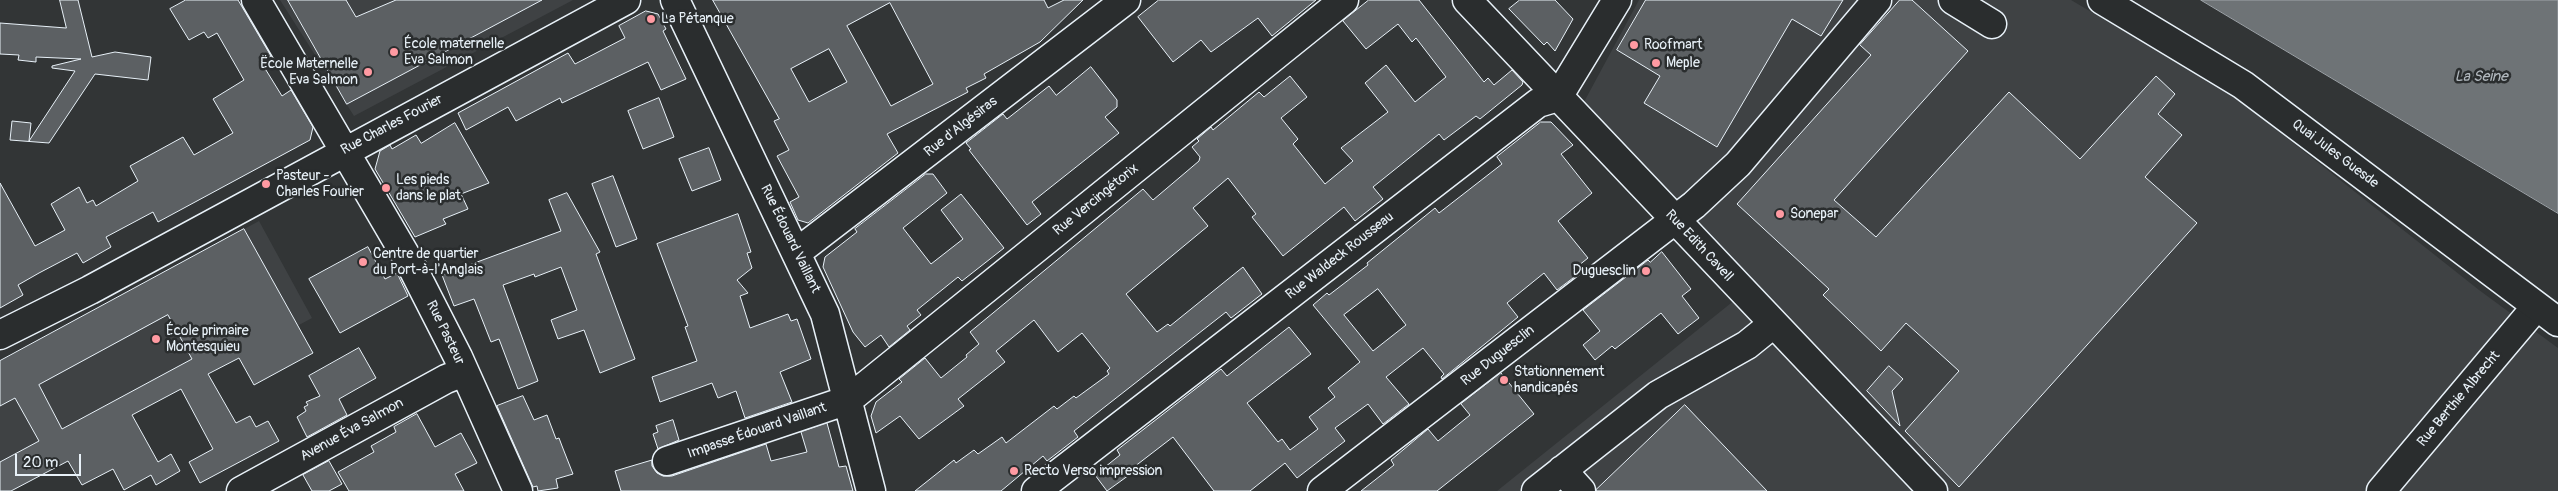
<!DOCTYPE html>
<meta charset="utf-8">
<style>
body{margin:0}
#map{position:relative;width:2558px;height:491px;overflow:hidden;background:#323536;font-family:Pangolin,sans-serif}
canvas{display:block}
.scale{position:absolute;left:15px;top:454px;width:66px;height:22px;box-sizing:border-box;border:2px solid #e8f1f8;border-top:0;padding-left:6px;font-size:15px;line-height:18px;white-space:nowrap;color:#e8f1f8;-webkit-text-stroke:4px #2a2d2e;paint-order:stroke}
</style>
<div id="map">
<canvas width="2558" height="491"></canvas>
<div class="scale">20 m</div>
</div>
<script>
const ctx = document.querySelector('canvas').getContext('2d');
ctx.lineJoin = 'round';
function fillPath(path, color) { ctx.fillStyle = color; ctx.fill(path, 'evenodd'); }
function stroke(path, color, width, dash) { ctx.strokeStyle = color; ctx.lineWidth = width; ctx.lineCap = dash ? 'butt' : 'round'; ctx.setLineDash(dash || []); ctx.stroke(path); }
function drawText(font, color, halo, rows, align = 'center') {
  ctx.font = font + ' Pangolin,sans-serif'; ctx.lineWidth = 5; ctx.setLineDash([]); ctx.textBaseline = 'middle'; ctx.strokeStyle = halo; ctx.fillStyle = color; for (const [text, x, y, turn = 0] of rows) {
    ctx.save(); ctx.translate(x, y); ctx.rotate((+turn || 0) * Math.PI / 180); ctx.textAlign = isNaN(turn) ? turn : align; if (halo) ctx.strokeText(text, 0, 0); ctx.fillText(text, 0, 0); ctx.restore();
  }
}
fillPath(new Path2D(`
 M280 0H573L354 116Z
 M1639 0H2071L2234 96 2479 290 2558 348V491H1497L1756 283 1584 102Z
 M259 221 312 318 0 485V361Z`), '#3f4244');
const water = new Path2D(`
 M2201 0H2558V213Z`);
fillPath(water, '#6e7376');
stroke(water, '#9fa5aa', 1);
const building = new Path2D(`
 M60 0H78L92 57 115 52 151 57 148 80 95 74 49 143 10 140 12 121 31 123 29 141 75 71 52 68V66L81 59 36 57V62L18 60 19 55 0 54V23L66 28Z
 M186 0H238L271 56 261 62 282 96 291 90 313 127 310 140 158 222 153 212 106 237 111 247 83 263 77 253 39 273 18 285 23 295 0 308V183L35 246 65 230 51 204 79 187 87 203 93 200 96 206 138 181 130 166 183 137 194 155 233 133 213 99 244 80 217 33 208 38 204 32 189 40 170 9Z
 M288 0H346L356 17 396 0H542L347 104Z
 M713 0H1044L1048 8 1064 0H1083L1040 42 984 74 986 78 966 88 968 92 887 134 898 153 808 223 798 220 790 202 799 197 777 156 789 150 774 121 779 119ZM890 3 933 84 891 106 847 26ZM829 49 847 82 809 102 791 69Z
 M1159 0H1316L1272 36 1258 18 1211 52 1201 40 1173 62 1138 17Z
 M1369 0H1419L1484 82 1488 78 1494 85 1512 70 1523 82 1522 85 1480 119 1476 116 1444 140 1439 134 1373 187 1383 199 1355 221 1344 207 1283 256 1252 217 1256 214 1228 178 1193 208 1208 226 1126 294 1157 332 1168 324 1170 326 1243 267 1262 294 1231 318 1226 312 1074 431 1078 437 1047 461 1043 456 1001 491H915L954 460 956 463 974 450 978 454 1002 437 1006 443 1054 406 1057 409 1074 396 1076 398 1109 374 1107 371 1110 368 1082 333 1058 352 1034 320 996 351 1005 362 958 399 964 406 919 439 900 416 876 433 871 416 876 402 902 382 899 379 925 358 941 378 967 357 966 355 979 344 970 332 1143 189 1153 200 1199 161 1200 157 1192 147 1199 141 1197 139 1211 127 1213 130 1259 92 1264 97 1290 76 1307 97 1281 118 1298 139 1293 144 1325 184 1353 161 1341 148 1388 112 1365 83 1386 65 1415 102 1446 77 1416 38 1412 42 1398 24 1366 49 1343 21Z
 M1520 0H1555L1573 19 1555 51 1547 42 1544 45 1509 9Z
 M1646 0H1843L1821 36 1792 19 1717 147 1644 103 1660 76 1617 50Z
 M1900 0H1912L1968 51 1834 200 1876 237 2009 92 2080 159 2156 76 2175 94 2158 114 2182 135 2145 177 2197 223 1959 487 1905 431 1959 371 1906 323 1881 351 1823 295 1829 289 1737 204 1871 55 1860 45Z
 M646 11 658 14 666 29 663 31 686 79 661 90 648 62 562 103 560 98 516 121 508 107 466 130 458 113 568 53 575 64 625 38 619 26Z
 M1091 67 1117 100V107L1105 117 1119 133 1032 202 1041 214 1027 225 969 150 971 149 966 143 1003 114 1007 119 1049 86 1056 95Z
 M659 98 674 137 643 149 628 111Z
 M1541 122H1551L1573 145 1561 154 1592 193 1558 221 1588 258 1573 270 1577 275 1557 290 1544 273 1507 303 1518 317 1442 379 1441 377 1444 374 1423 348 1386 377 1409 404 1383 424 1368 404 1335 428 1345 441 1297 478 1285 463 1250 491H1214L1173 437 1134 467 1136 470 1107 491 1095 475 1120 455 1117 450 1221 369 1227 376 1289 327 1311 354 1247 403 1278 442 1282 439 1290 450 1318 429 1309 417 1335 397 1328 388 1360 362 1313 305 1327 293 1329 295 1368 265 1367 263 1435 208 1439 213 1502 164 1497 157ZM1378 289 1406 325 1373 351 1344 315Z
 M455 123 489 183 461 194 468 209 443 219 446 224 415 237 375 169 380 151 390 145 392 149 416 135 421 143Z
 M709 148 721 180 692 191 679 159Z
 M926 174H933L947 193 903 228 931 264 963 239 941 210 961 194 1004 248 962 281 958 277 917 310 921 315 907 326 910 330 889 347 881 335 865 347 853 332 823 267 825 257 857 232 855 229Z
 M613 176 637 239 616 247 592 184Z
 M567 193 600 252 596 254 635 359 600 373 584 330 558 339 551 320 577 310 561 267 535 277 534 274 503 285 538 381 518 389 499 339 491 342 474 299 454 306 442 275 561 231 549 200Z
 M738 214 751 252 747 253 752 268 737 280 748 293 740 296 750 328 788 314 791 321 797 319 811 359 780 372 792 402 745 418 736 391 718 398 712 383 660 402 652 377 697 361 685 327 688 326 657 244Z
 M244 229 313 353 254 385 239 358 208 374 236 423 250 416 256 427 268 421 279 441 200 483 189 462 213 449 181 389 132 415 158 462 171 454 180 471 156 485 151 475 124 490 113 469 82 485 68 461 11 491H0V462L39 441 15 398 0 406V361ZM168 315 192 359 62 429 39 385Z
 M368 247 385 279 397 273 408 296 340 333 309 279Z
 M1662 252 1691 289 1682 296 1699 318 1678 334 1661 313 1615 349 1612 346 1595 360 1583 345 1600 331 1583 310 1648 260 1650 262Z
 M359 348 376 378 339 399 347 415 307 437 297 417 306 411 304 407 308 405 306 402 320 396 309 376Z
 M1889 366 1903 379 1892 391 1900 426 1867 391Z
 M1501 373 1534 414 1437 491H1361L1394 465 1391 460 1428 429 1438 441 1470 415 1461 404Z
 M523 396 534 420 547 415 556 439 559 438 562 446 573 474 556 479 558 488 538 491 537 486 533 487 497 406Z
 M1685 405 1767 491H1596V490Z
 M417 414 435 447 461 433 477 463 455 474 464 491H349L338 472 374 452 371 446 396 432 394 427Z
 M673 420 679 440 658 449 653 434 658 432 656 426Z
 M827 423 839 467 846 466 853 491H621L615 471 652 460V466L657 473 663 476H672L766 444 771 461 807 452 801 432Z
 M329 461 342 484 329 491H312L303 475Z`);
fillPath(building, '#5c6063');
stroke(building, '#e8f1f8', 1);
const minor = new Path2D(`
 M256 0 409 261 458 357 518 491
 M675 0 825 314 871 491
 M1467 0 1933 491
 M1953 0 1992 24
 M796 253 1126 0
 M0 335 90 290 626 0
 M667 461 848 400 1344 0
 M1562 470 1581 491
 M241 491 446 379 464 372
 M1036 491 1538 103 1558 97 1617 0
 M1322 491 1694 205 1738 164 1877 0
 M1536 491 1658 395 1747 345 1773 324
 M2381 491 2536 307`);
const major = new Path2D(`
 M2102 0 2243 85 2558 322`);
stroke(minor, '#e8f1f8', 31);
stroke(major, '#e8f1f8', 31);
stroke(minor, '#2a2d2e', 28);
stroke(major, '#2a2d2e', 28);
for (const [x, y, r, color] of [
 [651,19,5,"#ff9aa2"],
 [1634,45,5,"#ff9aa2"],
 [394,52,5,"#ff9aa2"],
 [1656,63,5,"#ff9aa2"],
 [368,72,5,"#ff9aa2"],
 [266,184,5,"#ff9aa2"],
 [386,188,5,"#ff9aa2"],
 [1780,214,5,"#ff9aa2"],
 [363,262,5,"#ff9aa2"],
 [1646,271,5,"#ff9aa2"],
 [156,339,5,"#ff9aa2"],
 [1504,380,5,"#ff9aa2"],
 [1014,471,5,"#ff9aa2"]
]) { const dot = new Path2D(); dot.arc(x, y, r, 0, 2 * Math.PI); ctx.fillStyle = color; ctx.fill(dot); stroke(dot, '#2a2d2e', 2); }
drawText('14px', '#e8f1f8', '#2a2d2e', [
 ["La Pétanque",661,19],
 ["École maternelle",404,44],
 ["Eva Salmon",404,60],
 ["Roofmart",1644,45],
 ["Meple",1666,63],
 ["Ëcole Maternelle",358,64,"right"],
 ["Eva Salmon",358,80,"right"],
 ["Pasteur -",276,176],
 ["Charles Fourier",276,192],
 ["Les pieds",396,180],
 ["dans le plat",396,196],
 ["Sonepar",1790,214],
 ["Centre de quartier",373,254],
 ["du Port-à-l'Anglais",373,270],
 ["Duguesclin",1636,271,"right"],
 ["École primaire",166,331],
 ["Montesquieu",166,347],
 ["Stationnement",1514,372],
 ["handicapés",1514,388],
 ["Recto Verso impression",1024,471]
], 'left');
drawText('14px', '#e8f1f8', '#2a2d2e', [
 ["Rue Charles Fourier",392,125,-28],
 ["Rue d'Algésiras",961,127,-38],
 ["Quai Jules Guesde",2335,154,37],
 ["Rue Vercingétorix",1096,200,-39],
 ["Rue Édouard Vaillant",790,239,64],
 ["Rue Edith Cavell",1699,246,47],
 ["Rue Waldeck Rousseau",1340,256,-38],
 ["Rue Pasteur",445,333,64],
 ["Rue Duguesclin",1498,356,-38],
 ["Rue Berthie Albrecht",2459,399,-50],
 ["Avenue Éva Salmon",352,430,-29],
 ["Impasse Édouard Vaillant",757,431,-19]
]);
drawText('italic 15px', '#b1b8be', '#2a2d2e', [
 ["La Seine",2481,77]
]);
</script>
